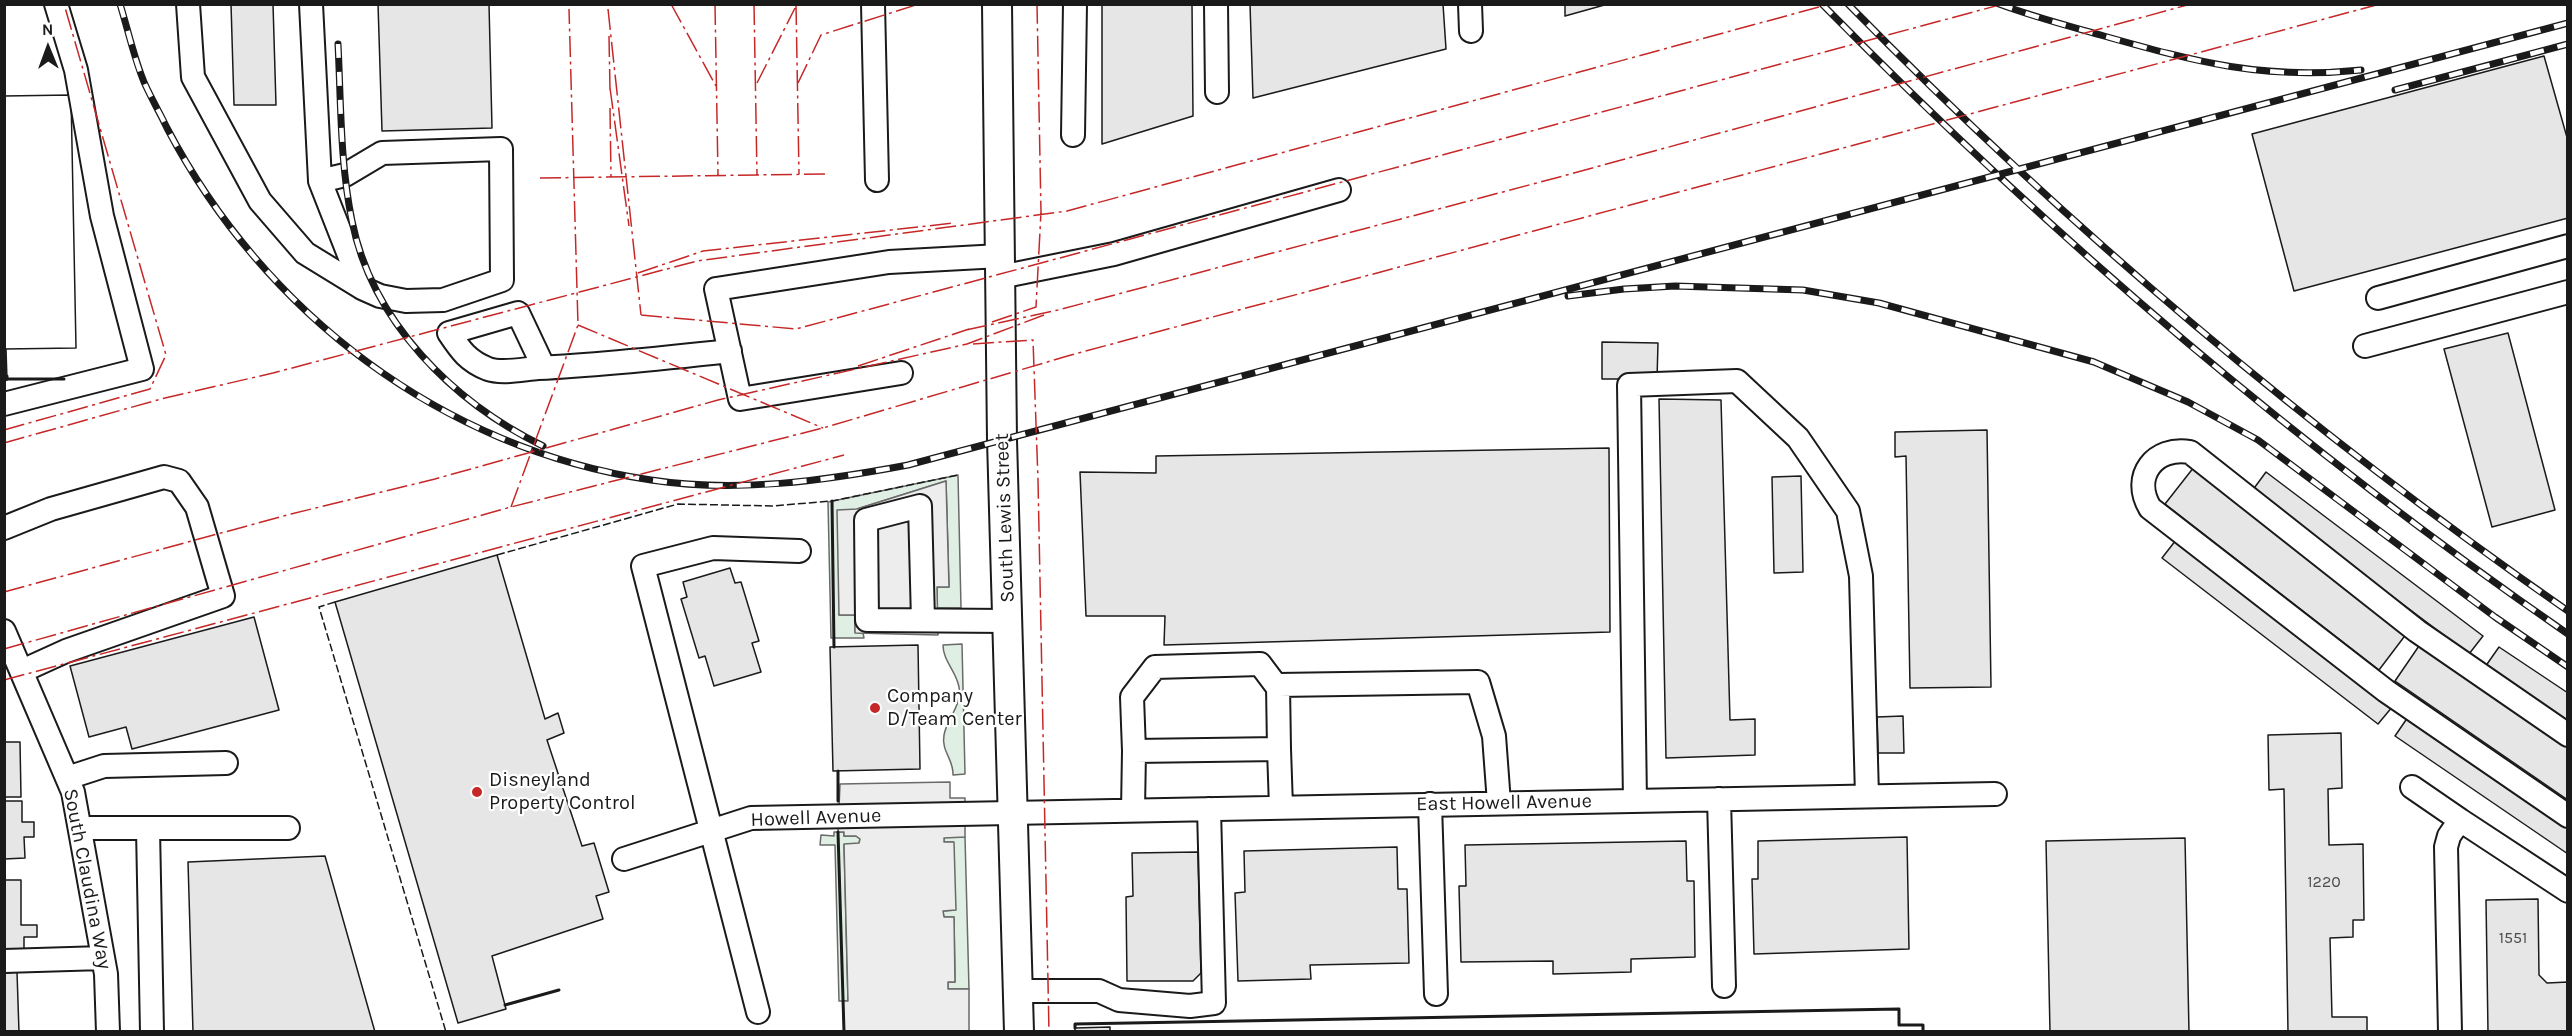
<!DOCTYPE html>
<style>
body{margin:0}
#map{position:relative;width:2572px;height:1036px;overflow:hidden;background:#fff;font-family:Karla,sans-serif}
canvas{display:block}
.frame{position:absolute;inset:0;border:6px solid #1a1a1a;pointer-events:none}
.north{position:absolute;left:18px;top:18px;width:60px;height:60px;-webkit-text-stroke:4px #fff;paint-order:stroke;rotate:359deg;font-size:16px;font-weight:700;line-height:24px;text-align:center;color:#1a1a1a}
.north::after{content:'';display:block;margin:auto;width:21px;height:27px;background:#1a1a1a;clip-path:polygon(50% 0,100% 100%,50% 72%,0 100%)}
</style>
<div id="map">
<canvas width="2572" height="1036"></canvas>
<div class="frame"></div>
<div class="north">N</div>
</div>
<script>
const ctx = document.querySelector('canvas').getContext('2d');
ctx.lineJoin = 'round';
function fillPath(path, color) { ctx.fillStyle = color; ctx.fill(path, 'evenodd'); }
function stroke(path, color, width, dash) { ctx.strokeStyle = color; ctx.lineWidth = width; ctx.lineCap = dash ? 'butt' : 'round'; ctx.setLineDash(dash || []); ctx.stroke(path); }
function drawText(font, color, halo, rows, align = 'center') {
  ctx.font = font + ' Karla,sans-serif'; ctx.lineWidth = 4.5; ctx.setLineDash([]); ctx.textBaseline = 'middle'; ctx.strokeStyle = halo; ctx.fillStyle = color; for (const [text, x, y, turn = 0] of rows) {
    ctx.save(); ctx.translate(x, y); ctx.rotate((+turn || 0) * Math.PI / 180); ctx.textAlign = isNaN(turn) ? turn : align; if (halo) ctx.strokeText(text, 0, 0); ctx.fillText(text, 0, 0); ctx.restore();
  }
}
const green = new Path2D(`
 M958 475 961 608H937V587H949L946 481 857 509 839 615H855V632L863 633 864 638H831L828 502Z
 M962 644 965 774 953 775C954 760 941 751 944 735 947 718 962 706 959 687 956 671 943 661 943 645Z
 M834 832H844V836H856L860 839 859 844 844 845 848 1001H839L835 845H820L821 835 834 836Z
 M944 837H965L969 989H948V982H955L954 917H944L943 911 955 910 953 842H944Z`);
fillPath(green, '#e0efe3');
stroke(green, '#6a6a6a', 1.5);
const parking = new Path2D(`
 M946 481 949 587H937L938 635 855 633V615H839L837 510 857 509Z
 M950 782V798H965V837L944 838V842H954L956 910 943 911 944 917H954L955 982H948V989H969V1031H844L843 1001H848L844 844 859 843 860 839 856 836H844V832H838L840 784Z`);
fillPath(parking, '#ededed');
stroke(parking, '#6a6a6a', 1.5);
const building = new Path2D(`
 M231 4H273L276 105H234Z
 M378 4H489L492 128 382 131Z
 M1192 4 1193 116 1102 144V5Z
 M1250 4H1443L1446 49 1253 98Z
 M1565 4H1608L1565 16Z
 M2544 56 2568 141V218L2294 291 2252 134Z
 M71 95 76 348 4 349V96Z
 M71 95 76 348 4 349V96Z
 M2508 333 2555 510 2492 527 2444 349Z
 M1602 342 1658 343 1657 379H1602Z
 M4 349H6L7 380 4 381Z
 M1659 399 1721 400 1730 720 1755 719V755L1666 758Z
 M1987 430 1991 687 1910 688 1906 456 1895 457V432Z
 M1609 448 1610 632 1164 645 1165 616H1086L1080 472 1156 473V456Z
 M2194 467 2407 633 2379 670 2165 504Z
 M2266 472 2483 636 2469 654 2252 491Z
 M1801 476 1803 572 1774 573 1772 477Z
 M2176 540 2393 706 2378 724 2162 558Z
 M497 555 545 719 558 713 564 733 547 740 582 846 594 843 609 892 596 896 603 919 492 956 506 1009 458 1023 335 602Z
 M730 568 735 583 741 582 759 641 752 643 761 672 714 686 705 656 699 658 681 599 687 597 683 582Z
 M254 617 279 710 132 749 126 727 89 737 70 666Z
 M2421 643 2568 744V800L2395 681Z
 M918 645 920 769 833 771 830 647Z
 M2499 647 2568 693V722L2485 667Z
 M1903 716 1904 753H1878L1877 717Z
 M2408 717 2568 826V854L2395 736Z
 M2341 733 2342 788 2328 789 2329 845 2363 844 2364 920H2353V937L2330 938 2332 1017H2367V1032H2288L2284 789 2269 790 2268 735Z
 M4 742H20L21 797H4Z
 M4 801H22V822H34V837H24L25 858 4 859Z
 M1907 837 1909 949 1754 954 1752 879H1758V841Z
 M2185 838 2189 1032H2050L2046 841Z
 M1686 841 1687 881H1694L1695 957 1631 959V972L1553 974V961L1461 962 1459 886H1466L1465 845Z
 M1397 847 1398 889H1407L1409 963 1310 965 1311 979 1238 981 1235 893 1245 892 1244 851Z
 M1198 852 1201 973 1193 981H1127L1126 897 1133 896 1132 853Z
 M325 856 375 1032H193L188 862Z
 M4 880H21V925H37V937H24V952H4Z
 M2538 899 2539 975 2547 983 2568 982V1032H2488L2486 900Z
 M17 972 19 1032H4V973Z
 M1110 1027V1032H1075V1028Z`);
fillPath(building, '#e6e6e6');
stroke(building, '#1a1a1a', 1.5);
const minor = new Path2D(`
 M188 4 193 77 260 201 305 253 362 288 380 296 406 301 443 300 502 280 501 149 382 153 345 175 320 181 311 4
 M873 4 877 180
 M1216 4 1217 92
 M1470 4 1471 31
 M1073 135 1075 4
 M320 181 362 288
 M1000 277 1114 254 1339 190
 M2378 298 2568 246
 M2365 346 2568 292
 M544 368 518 313 449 333C461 351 468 361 488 369 502 374 524 369 538 368 602 365 666 358 730 351
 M901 373 740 399 716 289 889 262 1000 256
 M4 404 142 369 102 216 76 70 56 4
 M4 528 51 509 164 477 179 481 197 507 223 596 66 651 22 671
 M923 620 920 506 866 520 867 620 1009 621
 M4 631 73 792 106 974 108 1032
 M2568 735 2417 631 2190 452C2155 446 2131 476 2150 508L2386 691 2568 816
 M1279 749 1278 685 1478 682 1494 736 1499 803
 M1134 751 1132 697 1155 667 1260 664 1278 688
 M67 778 104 766 226 763
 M2412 787 2460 820
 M1719 799 1724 986
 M1635 801 1629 385 1737 381 1798 438 1848 511 1861 576 1867 796
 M1430 804 1436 994
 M1133 810 1134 751 1279 749 1281 807
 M80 828H288
 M148 829 152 1032
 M624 859 751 818 1995 794
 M4 961 103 958
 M1018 991H1099L1119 1000 1190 1006 1214 1003 1209 809
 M758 1012 643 566 713 548 799 551
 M2450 1032 2446 847 2449 836 2460 820 2568 891`);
const major = new Path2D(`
 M997 4 1002 440 1019 1032`);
stroke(minor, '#1a1a1a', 26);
stroke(major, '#1a1a1a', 32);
stroke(minor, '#fff', 22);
stroke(major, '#fff', 28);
const rail = new Path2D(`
 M120 4C128 30 134 58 144 82 151 98 160 113 167 128 264 313 442 449 651 480 737 493 823 481 908 465L2568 23
 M1822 4C2051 237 2299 448 2568 634
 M1848 4C2068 228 2310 432 2568 611
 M1999 4C2034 17 2069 26 2104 36 2196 62 2264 80 2361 70
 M338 44C341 103 340 163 352 221 372 322 453 402 543 446
 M2395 90 2568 44
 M1568 296 1624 289 1675 286 1803 290 1879 303 2094 362 2188 402 2258 440 2495 617 2568 667`);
stroke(rail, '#1a1a1a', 7);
stroke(rail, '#fff', 4.5, [14]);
stroke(new Path2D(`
 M497 555 678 504 772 506 832 501 958 475
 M335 602 319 607 446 1032`), '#1a1a1a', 1.5, [8, 3]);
stroke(new Path2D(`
 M7 376V379H64
 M832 501 834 647
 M838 771V801
 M838 832 844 1032
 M505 1005 559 990
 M1075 1028V1024L1899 1009V1025H1923V1032`), '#1a1a1a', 3);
stroke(new Path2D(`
 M671 4 716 86
 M715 4 718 175
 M754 4 757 175
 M796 4 799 174
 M608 9 641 315
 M609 36 610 90
 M757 83 795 8
 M798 83 821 35 919 4
 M610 88 629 226
 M610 108 611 177
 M540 178 825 174
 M638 273 703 251 954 223
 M641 315 796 329 2003 4
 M992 322 1036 307 1041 212 1037 4
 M578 325 823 428
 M966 330 1058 310 1563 176 2191 4
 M973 344 1033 340 1038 480 1049 1032
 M858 366 969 329
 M4 430 150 389 166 355 64 4
 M4 443 161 399 273 373 697 261 1067 211 1830 4
 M511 507 578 325 569 9
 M4 592 291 514 435 479 718 400 967 344 1044 315
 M4 649 511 507 823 428 1071 355 2380 4
 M4 680 844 455`), '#c62828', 1.5, [21, 4.5, 3, 4.5]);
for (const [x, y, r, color] of [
 [875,708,6,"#c62828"],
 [477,792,6,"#c62828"]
]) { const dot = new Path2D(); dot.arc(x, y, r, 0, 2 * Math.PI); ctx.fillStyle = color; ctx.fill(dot); stroke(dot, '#fff', 2); }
drawText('16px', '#4d4d4d', null, [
 ["1220",2324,882],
 ["1551",2513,938]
]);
drawText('20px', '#1a1a1a', '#fff', [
 ["South Lewis Street",1005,518,-92],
 ["East Howell Avenue",1504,803,-1],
 ["Howell Avenue",816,818,-2],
 ["South Claudina Way",87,879,79]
]);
drawText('20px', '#1a1a1a', '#fff', [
 ["Company",887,696],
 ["D/Team Center",887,719],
 ["Disneyland",489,780],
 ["Property Control",489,803]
], 'left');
</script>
